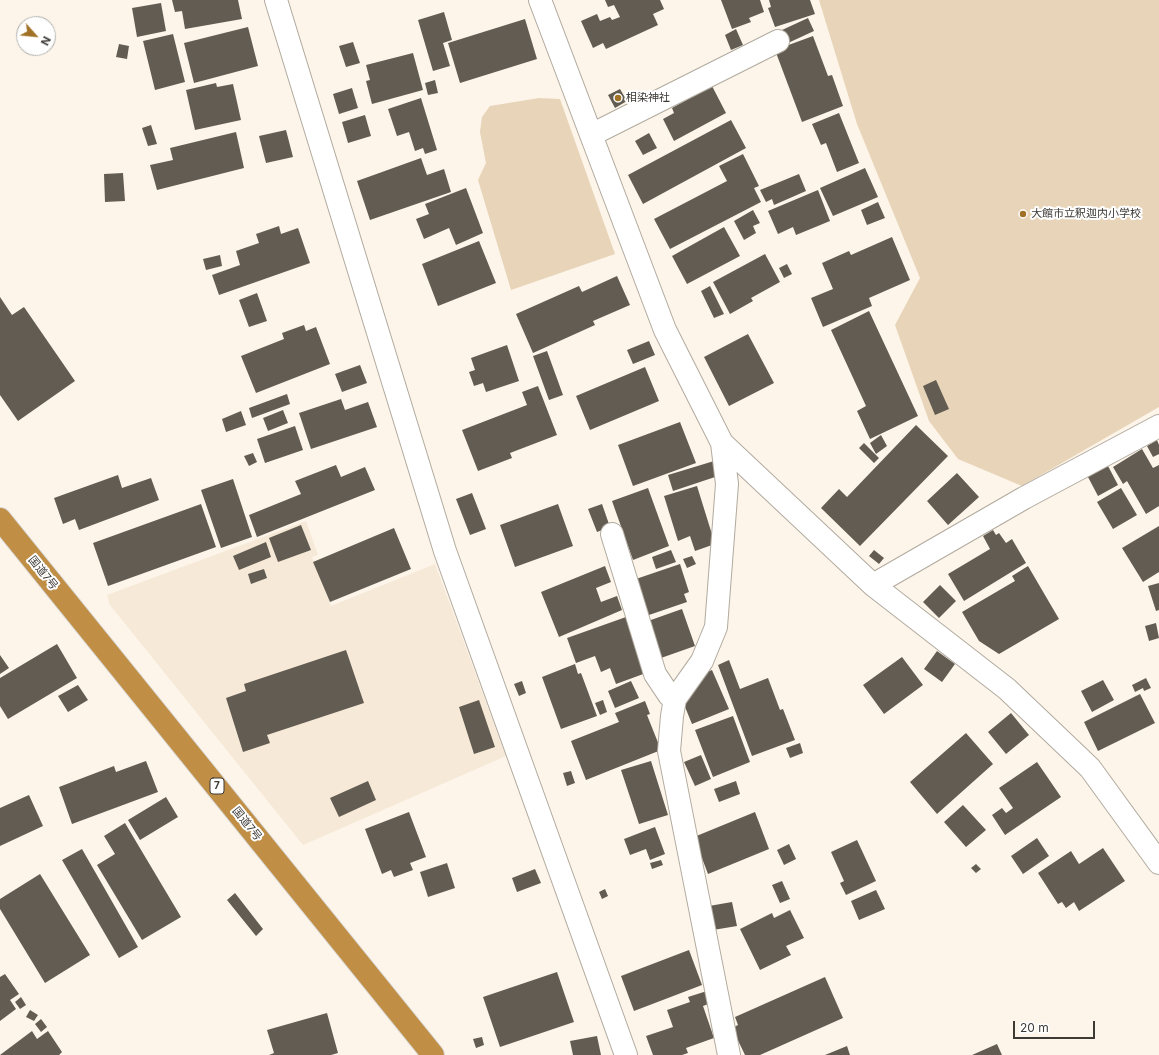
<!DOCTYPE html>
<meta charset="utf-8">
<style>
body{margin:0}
#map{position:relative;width:1159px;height:1055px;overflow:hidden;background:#fdf5ea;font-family:Inter,sans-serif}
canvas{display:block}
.north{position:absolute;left:16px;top:16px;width:40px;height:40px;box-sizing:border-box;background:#fff;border:1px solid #b1b0af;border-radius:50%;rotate:117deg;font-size:11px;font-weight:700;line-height:16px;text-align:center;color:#3d3a36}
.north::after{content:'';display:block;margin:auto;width:14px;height:18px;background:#a17125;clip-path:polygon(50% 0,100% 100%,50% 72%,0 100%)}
.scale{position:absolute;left:1013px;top:1021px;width:82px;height:18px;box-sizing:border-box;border:2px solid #3d3a36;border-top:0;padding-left:5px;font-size:12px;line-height:14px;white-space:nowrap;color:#3d3a36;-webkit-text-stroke:3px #fff;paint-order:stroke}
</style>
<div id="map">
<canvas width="1159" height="1055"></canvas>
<div class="north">N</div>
<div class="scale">20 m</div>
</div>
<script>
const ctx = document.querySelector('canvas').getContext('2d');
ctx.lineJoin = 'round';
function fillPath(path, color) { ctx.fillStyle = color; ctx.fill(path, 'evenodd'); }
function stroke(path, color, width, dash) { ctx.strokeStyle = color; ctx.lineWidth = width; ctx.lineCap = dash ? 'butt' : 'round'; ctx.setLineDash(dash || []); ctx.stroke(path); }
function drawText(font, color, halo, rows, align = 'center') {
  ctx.font = font + ' Inter,"Noto Sans JP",sans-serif'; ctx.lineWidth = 4; ctx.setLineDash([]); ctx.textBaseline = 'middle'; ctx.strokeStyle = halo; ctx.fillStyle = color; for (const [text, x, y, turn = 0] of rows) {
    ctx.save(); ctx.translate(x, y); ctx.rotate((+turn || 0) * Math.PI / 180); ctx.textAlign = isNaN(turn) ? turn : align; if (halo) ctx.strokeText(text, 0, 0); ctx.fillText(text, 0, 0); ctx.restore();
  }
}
fillPath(new Path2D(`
 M306 521 318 555 312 557 331 606 435 564 506 756 303 845 110 605 107 595Z`), '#f6e9d7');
fillPath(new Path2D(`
 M819 0H1159V407L1022 486 958 459 929 421 895 325 920 278 857 124Z
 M539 98 560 99 615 254 511 290 478 180 486 163 480 132 482 117 490 106Z`), '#e8d4b8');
fillPath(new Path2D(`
 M172 0H238L242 19 185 29 182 11 175 12Z
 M605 0H660L664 9 653 14 658 25 606 49 603 43 593 48 581 21 597 14 600 21 610 17 612 20 620 17 614 5 608 7Z
 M721 0H760L764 12 749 18 751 22 732 29Z
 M769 0H810L815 14 775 27 768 8 771 7Z
 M161 3 166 31 137 37 132 8Z
 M444 12 452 40 443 43 450 66 433 71 418 20Z
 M808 18 814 31 788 43 782 30Z
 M525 19 537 59 460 83 448 43Z
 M248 27 258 66 194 83 184 43Z
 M736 29 743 45 731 50 725 35Z
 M173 34 185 82 155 90 143 41Z
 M813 36 828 76 832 75 843 106 802 122 775 50Z
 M353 42 360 63 346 67 339 46Z
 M119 44 129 46 127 59 116 57Z
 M413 53 423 90 372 104 366 81 370 80 366 65Z
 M435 80 438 93 428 95 425 83Z
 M216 83 217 87 233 84 241 120 195 130 186 90Z
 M712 86 726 113 674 141 663 119 674 113 672 108Z
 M352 88 358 108 339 114 333 94Z
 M620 89 627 101 615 108 608 95Z
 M421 98 437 150 425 154 423 148 415 151 409 132 397 136 388 109Z
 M839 113 859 163 837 172 826 143 821 145 812 124Z
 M365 115 371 136 348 143 342 122Z
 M731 120 746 148 643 204 628 175Z
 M151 125 157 144 148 146 142 128Z
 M286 130 293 157 266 163 259 136Z
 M236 132 244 168 157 190 150 165 173 160 170 148Z
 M649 133 657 148 643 155 635 141Z
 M743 154 759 186 754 188 761 202 670 249 654 219 727 181 719 166Z
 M421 158 427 175 444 169 451 192 370 220 357 181Z
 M865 168 878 197 833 216 820 188Z
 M123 173 125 201 105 202 104 174Z
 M799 174 806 191 774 205 772 199 766 202 760 190Z
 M466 188 483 233 456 245 449 228 424 239 416 219 429 214 425 204Z
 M818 190 830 221 796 235 793 227 778 234 768 211Z
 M878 202 885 218 867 225 861 210Z
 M753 210 760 223 753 226 756 233 744 240 734 221Z
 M279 226 281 234 298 228 310 263 219 295 212 275 240 265 236 251 259 243 256 234Z
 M724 227 740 256 687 284 672 256Z
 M892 237 910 280 869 298 872 306 823 327 811 298 833 289 822 263 849 251 851 255Z
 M479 241 496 283 438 306 422 264Z
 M765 254 780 282 751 298 753 301 730 314 713 282Z
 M220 255 222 266 206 270 203 259Z
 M787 264 792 274 784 278 779 268Z
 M617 276 630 305 593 321 595 325 533 353 516 314 579 286 582 292Z
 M710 286 724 314 714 318 701 291Z
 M257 293 267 321 249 327 239 300Z
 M0 297 12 315 24 307 75 381 18 421 0 395Z
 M869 311 918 416 870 439 857 411 866 406 831 330Z
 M304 325 306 331 316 327 330 364 256 393 241 356 284 339 282 333Z
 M748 334 774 383 729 406 704 357Z
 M649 341 655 355 633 364 627 350Z
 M507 345 519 381 486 392 483 383 474 386 469 372 475 370 471 358Z
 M547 351 563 395 549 400 533 356Z
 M360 365 367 383 342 392 335 374Z
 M645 367 659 401 590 430 576 396Z
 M936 380 949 409 935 415 923 386Z
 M538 386 557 435 510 453 512 458 478 471 462 430 527 405 522 392Z
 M287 394 290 404 252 418 249 408Z
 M341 399 345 410 368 402 377 427 311 449 299 413Z
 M283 410 288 423 268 431 263 418Z
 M241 411 246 425 226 432 222 419Z
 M680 422 696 463 633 486 618 445Z
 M916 425 948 456 860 546 821 508 839 489 847 497Z
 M295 426 303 450 265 463 257 439Z
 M881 435 887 446 876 454 870 443Z
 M1157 440 1159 445V454L1153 457 1147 446Z
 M864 443 879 458 874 463 859 448Z
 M1142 449 1153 468 1159 465V506L1146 514 1127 481 1123 484 1113 467Z
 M253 453 257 462 249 466 244 456Z
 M714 461 718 476 673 491 668 475Z
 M336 465 341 477 365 467 375 490 257 537 249 515 301 494 295 481Z
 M1108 466 1118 485 1098 496 1088 477Z
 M957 473 979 497 948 525 927 501Z
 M118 475 122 488 151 478 159 500 79 530 75 519 63 524 54 498Z
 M233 479 252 537 221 548 201 490Z
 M697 486 715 544 695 551 690 536 678 541 664 496Z
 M648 488 669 546 633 560 612 501Z
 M1121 488 1137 515 1113 529 1097 502Z
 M472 493 486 529 470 535 456 499Z
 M201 504 216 547 108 586 93 543Z
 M558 504 573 546 515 567 500 525Z
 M602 504 610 527 597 532 588 509Z
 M301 525 311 550 278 562 269 538Z
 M1159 526V572L1143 582 1122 548Z
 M394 528 411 569 330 602 313 562Z
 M993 530 996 535 999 533 1006 543 1012 539 1026 563 964 601 948 574 990 549 983 536Z
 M266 542 271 557 239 570 233 556Z
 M671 550 676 562 656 569 652 557Z
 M874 550 884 558 879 564 869 556Z
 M692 556 696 564 687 568 683 559Z
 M680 564 689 592 684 594 687 602 646 616 633 580Z
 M605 566 611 582 596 588 601 602 617 596 622 610 559 637 541 592Z
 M1028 566 1059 619 999 654 979 641 962 612 1015 581 1012 576Z
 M264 569 267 578 251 584 248 574Z
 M1159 583V610L1156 611 1148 586Z
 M940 585 956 601 939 618 923 602Z
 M682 609 695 646 661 658 648 621Z
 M626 617 646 673 616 684 610 668 601 672 595 656 576 663 567 638Z
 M1156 623 1159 638 1149 641 1145 626Z
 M57 644 77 678 8 719 0 706V678Z
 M346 650 364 703 267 735 270 743 243 752 226 698 246 691 244 684Z
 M937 651 955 664 942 682 924 669Z
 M0 655 9 668 0 674Z
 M902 657 923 685 884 714 863 685Z
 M729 660 740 689 768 678 780 710 783 709 795 740 752 756 718 665Z
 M575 664 578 674 581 673 597 716 561 729 542 677Z
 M712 670 729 709 692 724 683 702 695 677Z
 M1146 678 1151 688 1144 691 1143 688 1135 692 1132 685Z
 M1103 680 1114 700 1092 712 1081 691Z
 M522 681 526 693 519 696 514 684Z
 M631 681 639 698 615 708 608 691Z
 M78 685 88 700 68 712 58 696Z
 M1140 694 1155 723 1098 751 1084 722Z
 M479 700 495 747 474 754 459 707Z
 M603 700 607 712 600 715 595 703Z
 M645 701 650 714 647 715 661 750 586 780 571 741 619 722 615 713Z
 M1011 713 1029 735 1006 754 988 732Z
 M733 716 750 762 713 777 695 730Z
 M966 733 993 764 937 814 910 782Z
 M800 743 803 753 790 758 786 748Z
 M701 755 711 779 695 786 684 762Z
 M146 761 158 792 72 824 59 787 114 766 116 772Z
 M651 761 668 815 639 824 621 770Z
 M1037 762 1061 797 1005 835 992 815 1002 808 1006 813 1013 808 999 788Z
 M571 771 575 783 567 786 563 773Z
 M368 781 376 800 339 817 330 798Z
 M736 781 740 794 719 802 714 789Z
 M29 795 43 826 0 846V808Z
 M166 797 178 817 140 840 128 820Z
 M963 805 986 830 966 847 944 822Z
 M409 812 426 857 410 863 413 870 394 877 391 870 382 874 365 829Z
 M755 812 769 849 708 874 694 837Z
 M125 823 181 917 142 940 97 865 115 854 104 836Z
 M655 827 665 854 650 860 646 849 630 855 624 839Z
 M1037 838 1049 856 1023 874 1011 856Z
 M857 840 876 881 846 895 840 883 844 881 831 852Z
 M789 844 796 859 784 865 777 850Z
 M1103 848 1125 881 1079 911 1074 902 1066 908 1062 902 1058 904 1038 873 1071 851 1079 864Z
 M82 849 138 947 119 958 62 860Z
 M661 860 663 865 652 869 650 863Z
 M447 863 455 888 428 897 420 872Z
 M976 864 981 869 976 873 971 868Z
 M535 869 541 883 517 892 512 878Z
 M40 874 90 955 45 983 0 909V899Z
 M782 881 790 899 780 903 772 885Z
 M605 889 608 896 602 899 599 892Z
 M876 890 885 909 859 920 851 901Z
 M235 893 263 929 256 936 227 900Z
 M732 902 737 926 713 930 709 906Z
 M790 910 804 938 786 946 791 955 760 970 740 929 772 913 774 918Z
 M689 950 702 985 634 1011 621 976Z
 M557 972 574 1022 500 1047 483 997Z
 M5 974 19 994 10 1000 16 1009 0 1021V977Z
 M825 977 843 1018 760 1055H745L732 1028 738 1025 735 1017Z
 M707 991 711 1003 703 1006 714 1038 686 1048 688 1053 682 1055H653L646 1036 673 1027 667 1010 690 1002 688 997Z
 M21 997 26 1005 20 1009 15 1002Z
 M30 1010 38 1015 34 1021 26 1017Z
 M327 1013 338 1053 331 1055H269L274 1053 267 1030Z
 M41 1019 47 1027 41 1032 35 1024Z
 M32 1031 37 1039 48 1031 62 1052 59 1055H0Z
 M597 1036 601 1055H573L570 1041Z
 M482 1037 484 1045 476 1048 473 1039Z
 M997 1044 1002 1055H972Z
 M847 1046 850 1055H825Z`), '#625c52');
const minor = new Path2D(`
 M276 0 445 551 626 1055
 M540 0 665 330 722 443 873 585 1007 689 1090 768 1159 863
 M591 135 778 41
 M722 443 727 484 716 627 702 661 675 699 672 716 669 751 729 1055
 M612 534 655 674 669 695 675 699
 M873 585 1024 498 1159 426`);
const highway = new Path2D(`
 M0 519 433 1055`);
stroke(minor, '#b1aa9f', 24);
stroke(highway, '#d8d8d7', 24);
stroke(minor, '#fff', 22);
stroke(highway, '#c08e44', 22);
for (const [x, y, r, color] of [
 [618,98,4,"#a17125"],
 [1023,214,4,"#a17125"]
]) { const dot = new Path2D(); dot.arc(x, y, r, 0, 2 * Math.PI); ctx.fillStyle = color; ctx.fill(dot); stroke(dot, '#fff', 1.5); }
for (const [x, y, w] of [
 [217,786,14]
]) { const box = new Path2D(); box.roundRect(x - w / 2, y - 8, w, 16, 3); ctx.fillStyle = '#fff'; ctx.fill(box); stroke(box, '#3d3a36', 1); }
drawText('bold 10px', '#3d3a36', null, [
 ["7",217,786]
]);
drawText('11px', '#3d3a36', '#fff', [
 ["相染神社",626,98],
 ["大館市立釈迦内小学校",1031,214]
], 'left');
drawText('11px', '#3d3a36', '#fff', [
 ["国道7号",43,573,51],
 ["国道7号",247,824,51]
]);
</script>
